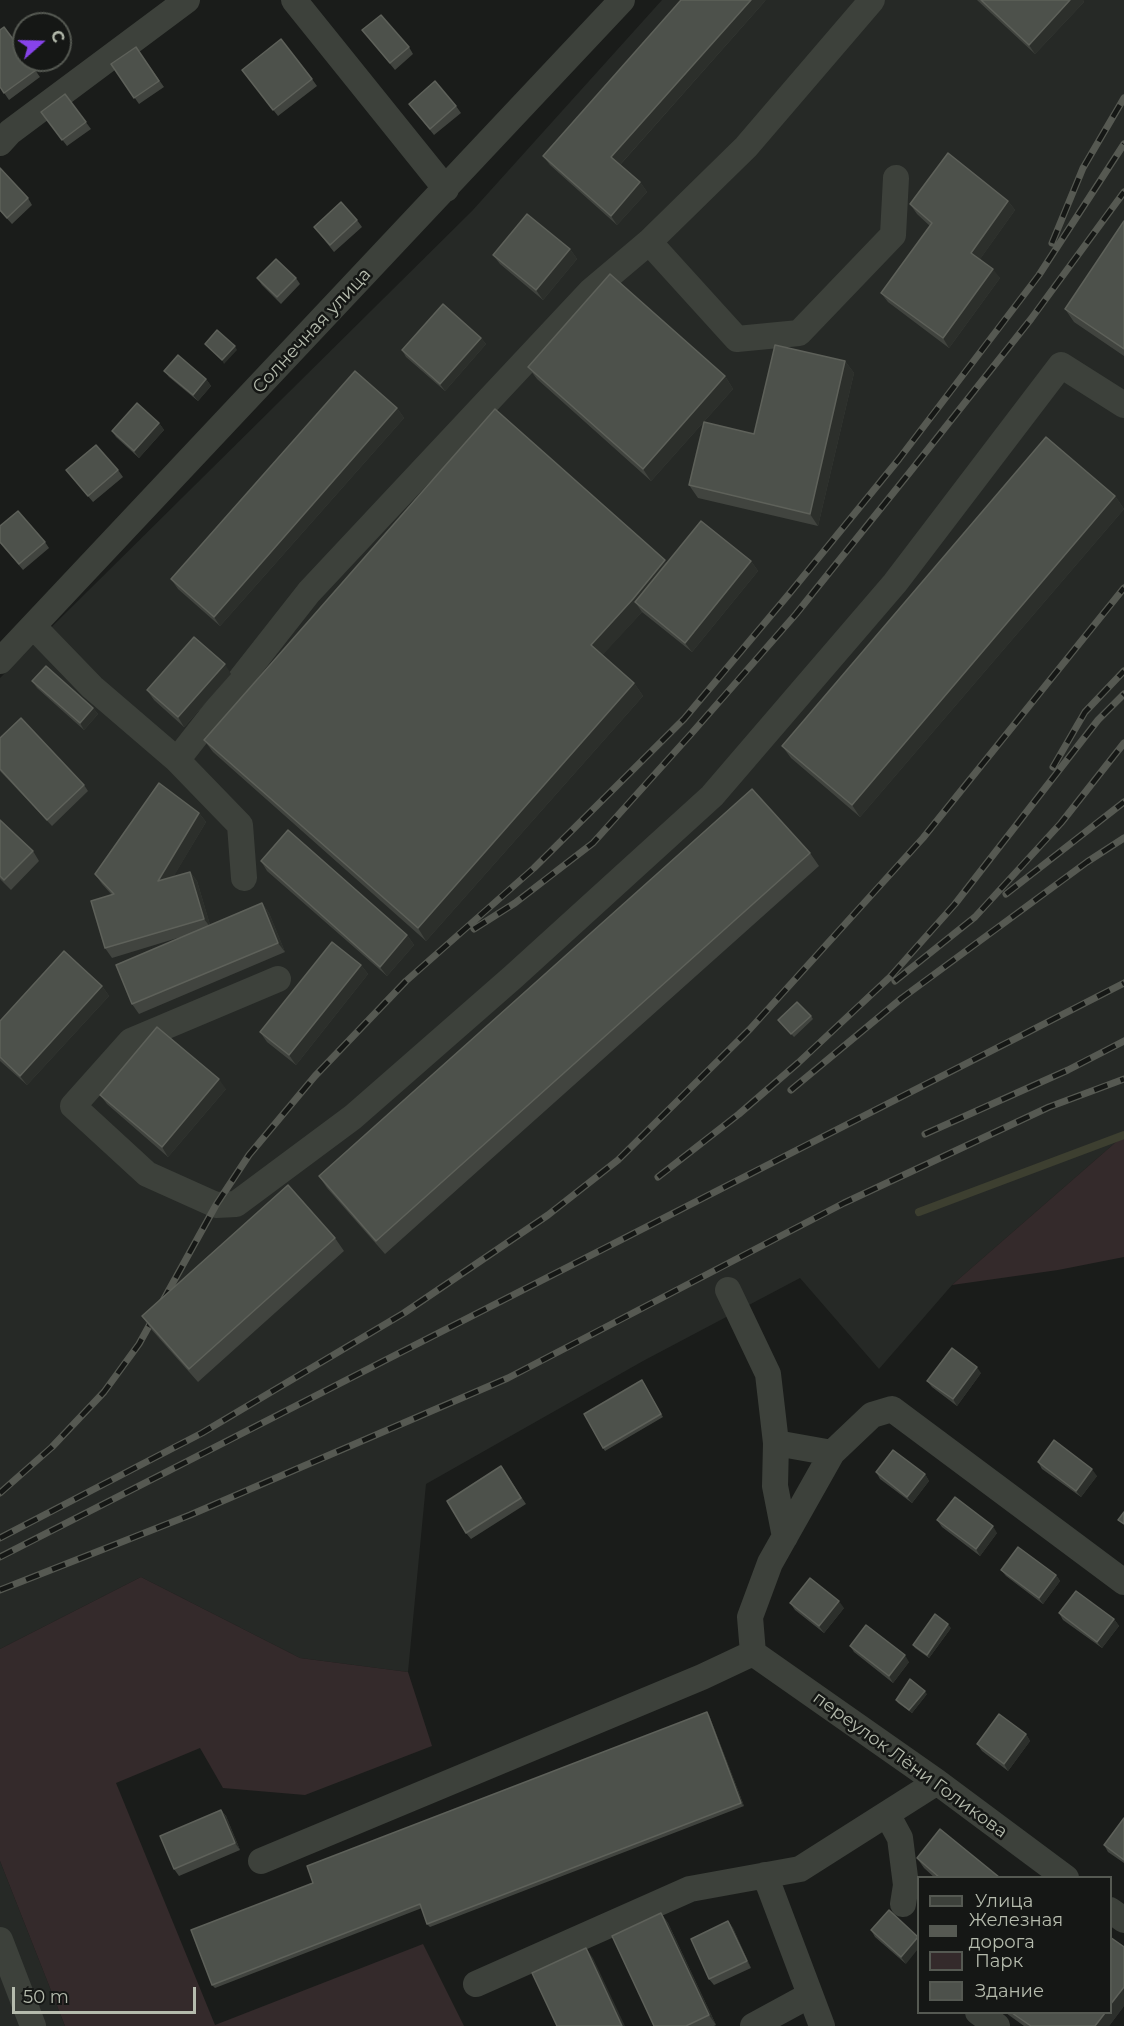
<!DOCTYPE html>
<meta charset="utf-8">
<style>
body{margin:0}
#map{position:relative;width:1124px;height:2026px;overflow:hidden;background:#1a1c1a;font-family:Montserrat,sans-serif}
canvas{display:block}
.legend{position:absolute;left:917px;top:1876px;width:195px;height:138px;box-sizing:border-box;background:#151715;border:2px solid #555952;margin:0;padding:8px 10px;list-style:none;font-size:18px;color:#b5bbad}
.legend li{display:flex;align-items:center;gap:12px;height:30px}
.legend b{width:30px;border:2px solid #555952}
.north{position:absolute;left:12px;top:12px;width:60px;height:60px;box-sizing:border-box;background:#151715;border:2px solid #555952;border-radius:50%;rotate:70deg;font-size:16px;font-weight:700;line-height:24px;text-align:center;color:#b5bbad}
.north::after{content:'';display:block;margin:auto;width:21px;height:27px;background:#8743ea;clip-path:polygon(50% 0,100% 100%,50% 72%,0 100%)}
.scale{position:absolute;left:12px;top:1987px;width:184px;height:27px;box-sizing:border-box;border:3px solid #b5bbad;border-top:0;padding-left:8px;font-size:18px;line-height:21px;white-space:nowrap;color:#b5bbad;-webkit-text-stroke:4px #151715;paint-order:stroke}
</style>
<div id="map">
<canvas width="1124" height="2026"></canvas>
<ul class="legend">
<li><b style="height:8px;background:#3d413b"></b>Улица</li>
<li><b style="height:8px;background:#565952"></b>Железная дорога</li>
<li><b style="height:16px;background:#342a2b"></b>Парк</li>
<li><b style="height:16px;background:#4d514b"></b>Здание</li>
</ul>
<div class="north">С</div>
<div class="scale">50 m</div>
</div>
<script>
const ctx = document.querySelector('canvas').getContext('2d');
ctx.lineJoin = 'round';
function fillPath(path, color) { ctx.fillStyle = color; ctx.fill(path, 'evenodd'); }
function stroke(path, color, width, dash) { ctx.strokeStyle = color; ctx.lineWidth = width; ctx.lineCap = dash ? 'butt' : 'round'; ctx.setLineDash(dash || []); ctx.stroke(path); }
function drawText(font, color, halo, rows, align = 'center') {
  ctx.font = font + ' Montserrat,sans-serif'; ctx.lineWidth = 5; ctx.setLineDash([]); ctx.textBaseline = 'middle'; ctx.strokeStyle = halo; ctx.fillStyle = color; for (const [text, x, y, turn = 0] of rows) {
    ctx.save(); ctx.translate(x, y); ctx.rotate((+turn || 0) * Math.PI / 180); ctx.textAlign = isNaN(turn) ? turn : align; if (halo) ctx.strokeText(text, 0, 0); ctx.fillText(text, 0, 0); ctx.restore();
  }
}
fillPath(new Path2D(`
 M662 0H1124V1135L952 1285 879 1369 800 1278 643 1361 426 1484 408 1672 300 1658 141 1577 0 1649V678L472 211Z
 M0 1861 65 2026H0Z`), '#262926');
fillPath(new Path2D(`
 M1124 1135V1257L1058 1270 952 1285Z
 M141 1577 300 1658 408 1672 432 1746 305 1795 223 1788 200 1748 116 1783 215 2025 423 1944 464 2026H65L0 1861V1649Z`), '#342a2b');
stroke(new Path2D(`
 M919 1212 1124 1135`), '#3d3f30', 8);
stroke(new Path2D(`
 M294 0 446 189
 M0 143 10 132 187 0
 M649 242 737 339 799 333 893 235 896 178
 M34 627 92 687 177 760 309 592 591 291 649 242 746 147 872 0
 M0 661 622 0
 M177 760 240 825 244 878
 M278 979 131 1041 73 1106 147 1174 216 1205 236 1204 353 1117 513 977 712 796 895 583 1061 365 1124 405
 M728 1290 768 1374 776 1443 775 1486 785 1537
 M776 1443 832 1453 872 1415 892 1409 1124 1582
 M753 1653 937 1782 1066 1878
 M753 1653 750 1617 770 1563 832 1453
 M887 1814 900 1838 906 1885 903 1904
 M261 1861 702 1677 753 1653
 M765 1875 822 2026
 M1110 1910 1124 1920
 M0 1940 33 2026
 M476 1984 690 1889 800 1869 937 1782
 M978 2012 997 2026
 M753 2026 810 1995`), '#3d413b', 26);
const rail = new Path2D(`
 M1052 243 1083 168 1124 98
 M1053 767 1085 712 1124 671
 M1006 894 1124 802
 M474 929 515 903 593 843 691 734 796 614 910 472 1031 319 1124 192
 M895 981 975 917 1061 823 1124 743
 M791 1090 902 998 1087 862 1124 838
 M925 1134 1068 1070 1124 1041
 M658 1177 739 1114 798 1063 890 977 955 904 1098 720 1124 694
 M0 1493 52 1447 104 1392 139 1344 216 1205 249 1155 315 1076 406 981 534 868 684 719 789 594 899 459 1039 275 1124 144
 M0 1538 202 1433 404 1313 548 1215 618 1160 750 1029 923 838 1124 588
 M0 1557 1124 983
 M0 1590 190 1515 508 1378 844 1203 1049 1107 1124 1079`);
stroke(rail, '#565952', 7);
stroke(rail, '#151715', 4.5, [14]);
fillPath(new Path2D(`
 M766 0 620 165 640 182 647 192 617 225 550 165 543 156Z
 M977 0H1083L1084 2 1035 54Z
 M362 30 409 47 413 54 395 70Z
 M136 47 164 87 139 104 111 64Z
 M28 60 40 77 9 100 0 87Z
 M247 77 312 79 317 86 278 116Z
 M65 94 91 129 67 146 41 112Z
 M409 104 456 106 461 113 434 135Z
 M0 168 28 198 32 205 12 224 0 211Z
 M1008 201 1015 210 980 259 1000 278 949 348 888 302 881 293 930 226 917 214 910 204Z
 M357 220 362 227 334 252 314 227Z
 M1124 221V356L1074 322 1065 309Z
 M570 249 577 259 543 300 500 264 493 255Z
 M257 278H296L300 284 281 304 262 285Z
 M481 338 486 344 445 391 406 357 402 350Z
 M845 361 854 373 818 526 698 498 689 485 754 434Z
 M528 367 725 376 733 389 651 481 537 379Z
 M164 371 206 379 211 386 198 401 169 377Z
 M397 408 404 418 220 626 178 589 171 579Z
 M159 423 164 430 139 458 116 437 112 431Z
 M66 470H118L123 477 93 502Z
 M1115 496 1124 509 860 817 791 758 782 746Z
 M0 526 45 542 49 548 23 570 0 543Z
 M751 561 758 571 692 652 642 612 602 655 634 683 643 696 426 941 213 752 204 740 667 562Z
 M231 674 184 727 154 700 147 690Z
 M32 681 93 708 98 714 84 730 37 688Z
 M0 738 84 785 88 791 52 826 0 771Z
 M199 813 206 822 173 877 190 872 197 881 210 925 262 903 269 913 285 952 139 1014 132 1004 184 936 112 958 105 948 112 895 102 884 95 874Z
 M0 820 33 851 39 861 11 890 0 879Z
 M810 853 819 866 385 1254 327 1188 319 1176Z
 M261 861 407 935 414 945 387 976 267 871Z
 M361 965 368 974 296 1065 267 1042 260 1032Z
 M102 986 109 996 27 1085 0 1061V1021Z
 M811 1016 813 1019 794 1037 778 1020Z
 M226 1089 168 1157 107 1104 100 1095Z
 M335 1238 344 1251 198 1382 151 1329 142 1316Z
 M981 1373 957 1406 932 1387 927 1381Z
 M644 1383 663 1417 605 1451 603 1448Z
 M1038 1462 1097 1476 1081 1497 1042 1469Z
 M501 1466 526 1504 471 1539 466 1533Z
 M876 1472 925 1474 929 1481 912 1503 880 1479Z
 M937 1520 997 1533 980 1556 942 1527Z
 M1001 1570 1056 1575 1060 1581 1043 1604 1006 1576Z
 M790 1603 844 1608 824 1633 795 1610Z
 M1059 1613 1114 1619 1119 1626 1102 1648 1063 1620Z
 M951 1628 929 1658 915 1648 913 1645Z
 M850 1646 909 1662 893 1683 854 1652Z
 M927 1694 912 1713 898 1703 896 1700Z
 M709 1715 744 1806 430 1927 427 1924 422 1908 215 1988 212 1985 313 1883Z
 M1026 1734 1030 1741 1008 1771 982 1751 977 1744Z
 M221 1810 226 1816 240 1850 179 1876 174 1869Z
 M1124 1818V1863L1108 1852 1104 1845Z
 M940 1829 999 1878H935L924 1868 917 1858Z
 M889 1910 906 1964 875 1937 871 1930Z
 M661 1913 668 1923 716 2025 714 2026H654Z
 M728 1921 733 1928 751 1968 714 1985 709 1979Z
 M1124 2006 1109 2026H1024L1006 2013H1110Z`), '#41443f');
fillPath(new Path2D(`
 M751 0H766L618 167 611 157Z
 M1070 0H1083L1084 2 1035 54 1029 45Z
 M640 182 647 192 617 225 611 216Z
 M1008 201 1015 210 978 262 971 253Z
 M570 249 577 259 543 300 536 290Z
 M993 269 1000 278 949 348 943 338Z
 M481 338 486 344 445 391 440 384Z
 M235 346 237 350 224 364 222 360Z
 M845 361 854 373 818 526 810 514Z
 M725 376 733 389 651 481 643 469Z
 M206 379 211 386 198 401 193 395Z
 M397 408 404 418 220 626 214 617Z
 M159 423 164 430 139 458 134 451Z
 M1115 496 1124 509 860 817 852 805Z
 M665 560 674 572 635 602 642 612 600 658 591 645Z
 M751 561 758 571 692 652 685 643Z
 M225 664 231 674 184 727 178 717Z
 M634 683 643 696 426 941 418 928Z
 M93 708 98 714 84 730 80 723Z
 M199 813 206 822 165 891 158 881Z
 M190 872 197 881 211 928 204 919Z
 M262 903 269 913 285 952 278 943Z
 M407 935 414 945 387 976 380 967Z
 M361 965 368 974 296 1065 289 1055Z
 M102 986 109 996 27 1085 20 1076Z
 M219 1079 226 1089 168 1157 162 1147Z
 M977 1367 981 1373 957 1406 953 1399Z
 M1092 1469 1097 1476 1081 1497 1076 1491Z
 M925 1474 929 1481 912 1503 907 1497Z
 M993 1526 997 1533 980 1556 976 1549Z
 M1056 1575 1060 1581 1043 1604 1039 1598Z
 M839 1601 844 1608 824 1633 819 1626Z
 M1114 1619 1119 1626 1102 1648 1097 1642Z
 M948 1624 951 1628 929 1658 927 1655Z
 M905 1655 909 1662 893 1683 889 1676Z
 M925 1691 927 1694 912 1713 909 1710Z
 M707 1712 709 1715 744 1806 741 1803Z
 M1026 1734 1030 1741 1008 1771 1004 1764Z
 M221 1810 226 1816 240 1850 235 1843Z
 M661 1913 668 1923 716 2025 709 2015Z
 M728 1921 733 1928 751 1968 747 1961Z
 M918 1937V1949L906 1964 901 1957Z
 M586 1948 593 1958 625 2026H622Z
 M1124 1987V2006L1109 2026H1095L1105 2013H1110V2005Z`), '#2c2f2b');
const building = new Path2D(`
 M681 0H751L611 157 640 182 611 216 543 156Z
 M981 0H1070L1029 45Z
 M381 15 409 47 390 63 362 30Z
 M4 27 24 54V60H28L36 70 4 93 0 87V30Z
 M281 39 312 79 273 110 242 70Z
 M136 47 159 81 134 98 111 64Z
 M435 81 456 106 430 129 409 104Z
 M65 94 86 122 62 140 41 112Z
 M948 153 1008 201 971 253 993 269 943 338 881 293 932 223 910 204Z
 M0 168 28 198 7 218 0 210Z
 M341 202 357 220 330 245 314 227Z
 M527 214 570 249 536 290 493 255Z
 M1124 221V349L1065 309Z
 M276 259 296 278 277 297 257 278Z
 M610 274 725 376 643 469 528 367Z
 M443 304 481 338 440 384 402 350Z
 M217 330 235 346 222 360 205 344Z
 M775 345 845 361 810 514 689 485 704 422 754 434Z
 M178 355 206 379 193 395 164 371Z
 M355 371 397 408 214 617 171 579Z
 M137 403 159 423 134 451 112 431Z
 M495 409 665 560 633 599 591 645 634 683 418 928 204 740Z
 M1046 437 1115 496 852 805 782 746Z
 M96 445 118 470 88 496 66 470Z
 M18 511 45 542 19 564 0 542V526Z
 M701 521 751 561 685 643 635 602Z
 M194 637 225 664 178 717 147 690Z
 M46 666 93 708 80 723 32 681Z
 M21 718 84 785 47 820 0 769V738Z
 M159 783 199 813 158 881 190 872 204 919 105 948 91 901 114 894 95 874Z
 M752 789 810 853 376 1241 319 1176Z
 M0 820 33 851 4 880 0 876Z
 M288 830 407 935 380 967 261 861Z
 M262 903 278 943 132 1004 116 965Z
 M332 942 361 965 289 1055 260 1032Z
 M64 951 102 986 20 1076 0 1057V1021Z
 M797 1002 811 1016 791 1034 778 1020Z
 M157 1027 219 1079 162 1147 100 1095Z
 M288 1185 335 1238 189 1369 142 1316Z
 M952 1348 977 1367 953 1399 927 1381Z
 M642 1380 661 1414 603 1448 584 1414Z
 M1054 1440 1092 1469 1076 1491 1038 1462Z
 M893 1450 925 1474 907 1497 876 1472Z
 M501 1466 521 1498 466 1533 447 1501Z
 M955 1497 993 1526 976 1549 937 1520Z
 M1124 1512V1524L1118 1520Z
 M1018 1547 1056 1575 1039 1598 1001 1570Z
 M810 1578 839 1601 819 1626 790 1603Z
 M1076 1591 1114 1619 1097 1642 1059 1613Z
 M935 1614 948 1624 927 1655 913 1645Z
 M866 1625 905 1655 889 1676 850 1646Z
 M910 1679 925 1691 909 1710 896 1700Z
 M707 1712 741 1803 427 1924 420 1904 212 1985 191 1930 313 1883 307 1866Z
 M999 1714 1026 1734 1004 1764 977 1744Z
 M221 1810 235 1843 174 1869 160 1836Z
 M1124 1818V1860L1104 1845Z
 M940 1829 999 1877V1878H940L917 1858Z
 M889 1910 918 1937 901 1957 871 1930Z
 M661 1913 709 2015 686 2026H654L612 1936Z
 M728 1921 747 1961 709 1979 691 1939Z
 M1110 1937 1124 1947V1987L1110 2005Z
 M586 1948 622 2026H557L532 1973Z
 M1012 2013H1105L1095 2026H1031Z`);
fillPath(building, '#4d514b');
stroke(building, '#5e615a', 1.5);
drawText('18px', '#b5bbad', '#151715', [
 ["Солнечная улица",312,331,-47],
 ["переулок Лёни Голикова",910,1765,36]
]);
</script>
